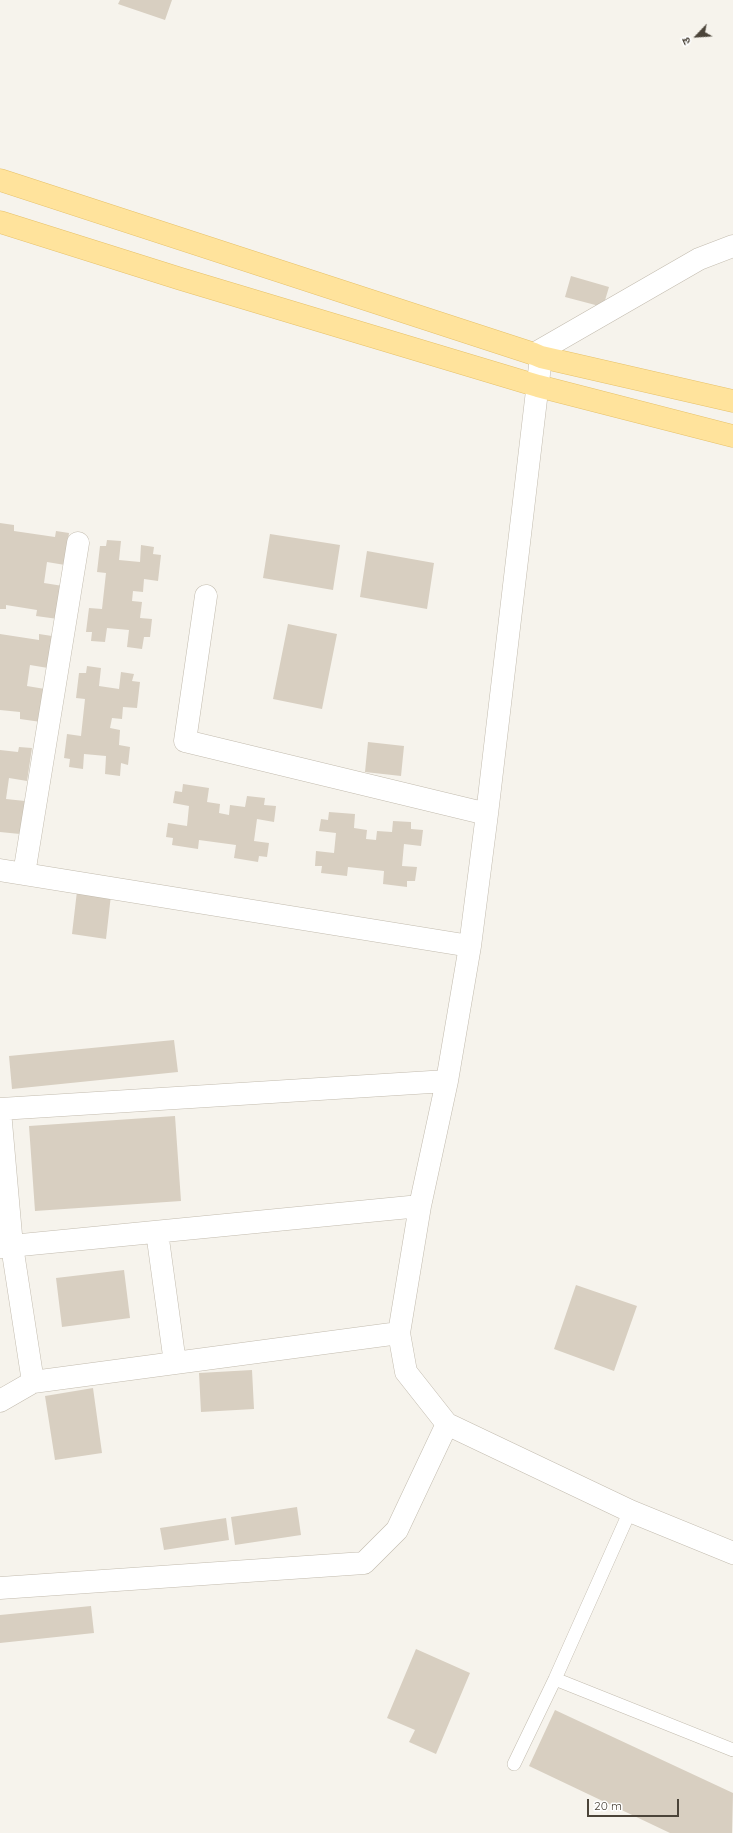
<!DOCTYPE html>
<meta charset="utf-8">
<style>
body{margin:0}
#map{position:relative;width:733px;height:1833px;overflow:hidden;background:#f6f3ec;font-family:Quicksand,"Noto Sans Devanagari",sans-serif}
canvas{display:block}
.north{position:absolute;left:677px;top:16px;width:40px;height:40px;-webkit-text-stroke:3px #fff;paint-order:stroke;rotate:245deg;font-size:11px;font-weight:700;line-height:16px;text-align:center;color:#4b4439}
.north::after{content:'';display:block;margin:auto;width:14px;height:18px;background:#4b4439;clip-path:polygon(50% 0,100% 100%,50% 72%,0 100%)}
.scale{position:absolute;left:587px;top:1799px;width:92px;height:18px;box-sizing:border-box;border:2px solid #4b4439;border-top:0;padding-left:5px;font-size:12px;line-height:14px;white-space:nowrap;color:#4b4439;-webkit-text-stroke:3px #fff;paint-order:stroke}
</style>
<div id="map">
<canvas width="733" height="1833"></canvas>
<div class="north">उ</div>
<div class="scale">20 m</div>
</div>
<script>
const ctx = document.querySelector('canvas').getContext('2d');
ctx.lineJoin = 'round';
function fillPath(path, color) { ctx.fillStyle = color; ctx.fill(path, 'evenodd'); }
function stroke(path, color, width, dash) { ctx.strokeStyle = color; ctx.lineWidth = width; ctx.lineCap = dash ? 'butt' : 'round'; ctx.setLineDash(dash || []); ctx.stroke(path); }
fillPath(new Path2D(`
 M120 0H172L165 20 118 4Z
 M571 276 609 287 603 307 565 297Z
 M0 523 14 525V531L55 537 56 531 69 533 65 565 47 562 44 583 63 586 58 619 36 616 37 610 6 605V609H0Z
 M270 534 340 545 333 590 263 578Z
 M107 540 121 541 119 560 140 562 141 545 154 547 153 554 161 555 158 581 144 579 143 592 133 591 132 601 142 602 140 618 152 619 150 637H144L142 649 127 647 129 630 107 628 105 642 91 641 92 632H86L89 608 102 609 106 573 97 572 100 546H106Z
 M367 551 434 563 427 609 360 597Z
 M288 624 337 634 322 709 273 699Z
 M0 634 39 640V634L52 636 48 668 30 665 27 686 45 689 41 722 20 719V712L0 710Z
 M87 666 101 668 99 686 119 689 121 672 134 674 132 681 140 682 137 708 123 707 122 719 112 718 110 728 120 730 119 745 130 747 128 765 121 763 120 776 105 774 106 756 84 754 83 769 69 767 70 759 64 758 67 734 81 736 85 699 76 698 79 673H86Z
 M368 742 404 746 401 776 365 772Z
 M19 747 32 748 27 781 9 778 6 799 25 801 20 834 0 832V750L18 752Z
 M183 784 209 788 207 802 220 804 219 813 229 815 230 805 245 807 247 796 265 798 264 805 276 806 274 822 257 819 254 841 269 843 267 857 259 856 258 862 234 858 236 845 199 840 198 849 172 845 173 838 166 837 168 823 187 826 189 806 173 803 175 791 182 792Z
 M329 812 355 814 354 828 367 830 366 839 376 840 377 831 392 832 393 821 411 822V829L423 830 421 846 404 844 402 866 417 867 415 881H407V887L383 884 384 871 348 867 347 876 321 873 322 866H315L316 851 334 853 336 833 319 831 321 819 328 820Z
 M77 891 111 895 106 939 72 934Z
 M174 1040 178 1072 12 1089 9 1056Z
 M175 1116 181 1201 35 1211 29 1126Z
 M124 1270 130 1318 62 1327 56 1278Z
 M576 1285 637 1306 614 1371 554 1349Z
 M252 1370 254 1409 201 1412 199 1373Z
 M93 1388 102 1453 55 1460 45 1396Z
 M297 1507 301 1535 235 1545 231 1517Z
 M226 1518 229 1540 164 1550 160 1528Z
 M91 1606 94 1633 0 1643V1615Z
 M416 1649 470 1673 436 1754 409 1742 415 1730 387 1718Z
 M555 1710 733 1793 732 1833H670L529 1766Z`), '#d8cfc1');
const lane = new Path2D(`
 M555 1679 733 1750
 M514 1764 555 1679 630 1511`);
const street = new Path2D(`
 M534 354 699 259 733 246
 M541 357 487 814 470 946 447 1081 420 1206 399 1333 406 1372 447 1424 630 1511 733 1553
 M206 596 185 741 487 814
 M0 870 470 946
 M24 874 78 543
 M0 1109 447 1081
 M0 1111 12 1246 33 1382
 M157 1232 175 1363
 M0 1247 420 1206
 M0 1401 33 1382 399 1333
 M0 1588 364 1563 397 1530 447 1424`);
const primary = new Path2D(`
 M0 180 534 354 541 357 733 401
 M0 222 181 279 538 386 733 436`);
stroke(lane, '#c2bbae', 14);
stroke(street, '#c2bbae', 23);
stroke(primary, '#e6c16a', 23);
stroke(lane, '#fff', 13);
stroke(street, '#fff', 22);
stroke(primary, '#ffe39c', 22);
</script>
